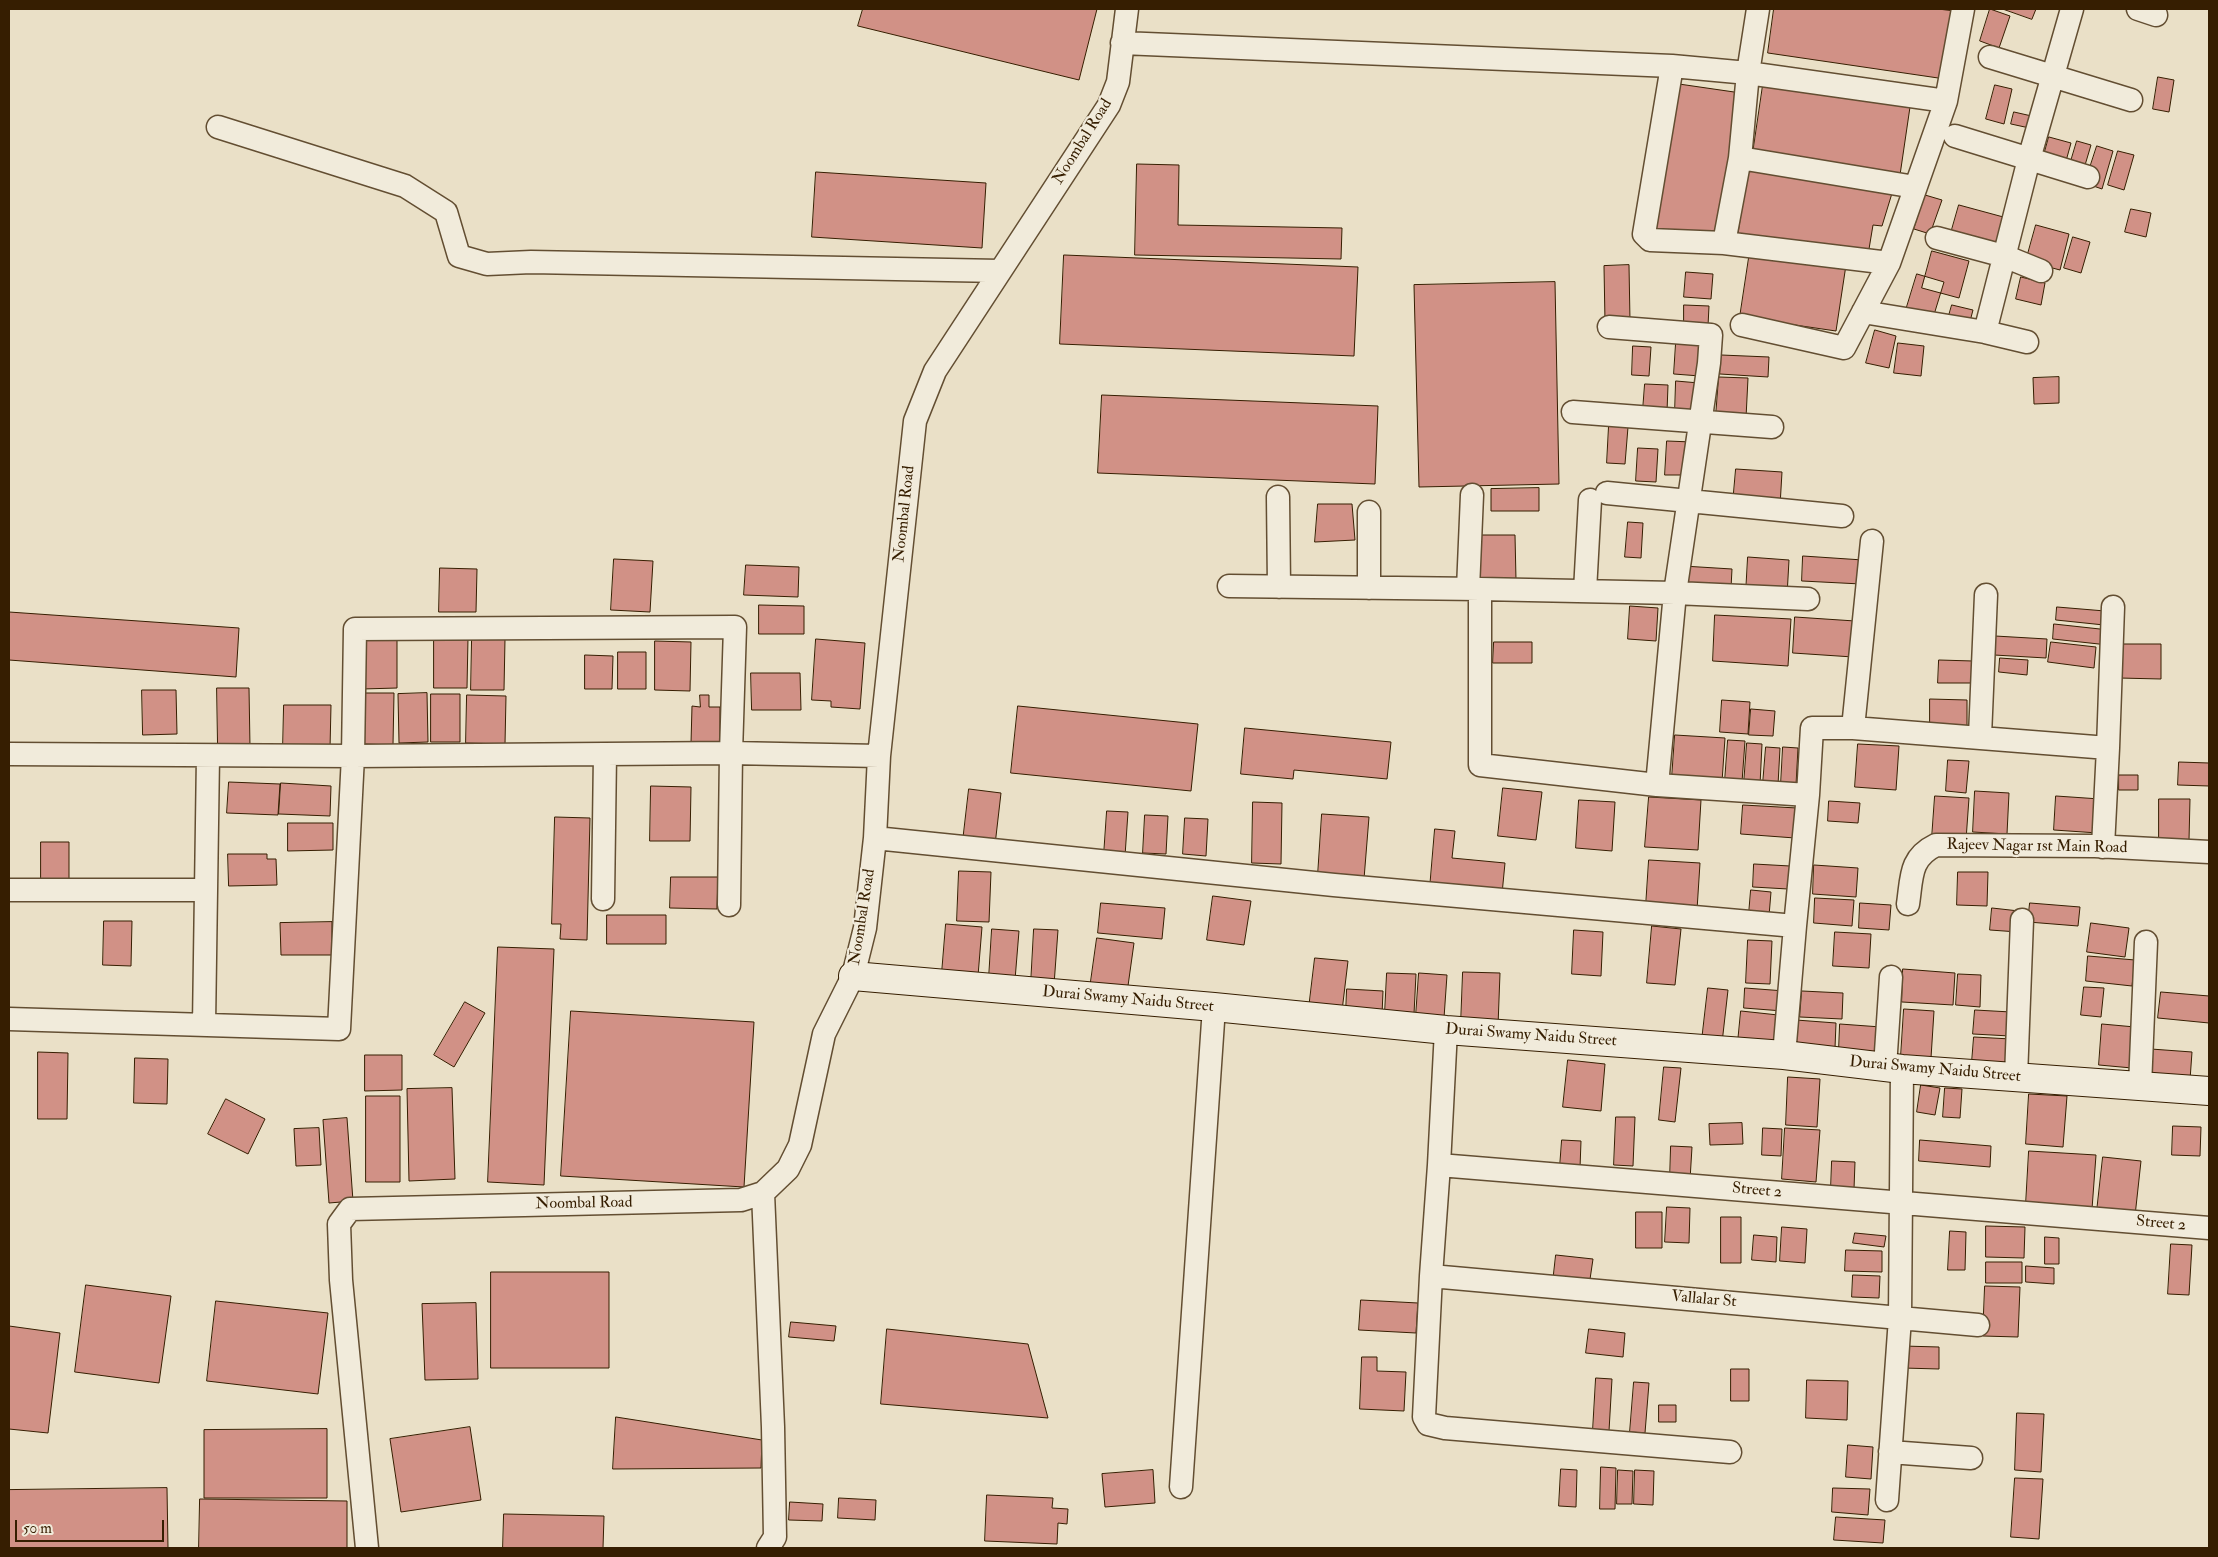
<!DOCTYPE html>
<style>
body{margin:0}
#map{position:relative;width:2218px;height:1557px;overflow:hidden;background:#eae0c7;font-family:"IM FELL Double Pica",serif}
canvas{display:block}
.frame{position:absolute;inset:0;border:10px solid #361e01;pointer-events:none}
.scale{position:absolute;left:15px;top:1520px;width:149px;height:22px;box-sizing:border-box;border:2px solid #361e01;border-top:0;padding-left:6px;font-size:15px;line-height:18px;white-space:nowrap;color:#361e01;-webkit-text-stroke:4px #f1ebdb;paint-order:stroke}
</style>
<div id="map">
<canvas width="2218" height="1557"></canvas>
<div class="frame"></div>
<div class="scale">50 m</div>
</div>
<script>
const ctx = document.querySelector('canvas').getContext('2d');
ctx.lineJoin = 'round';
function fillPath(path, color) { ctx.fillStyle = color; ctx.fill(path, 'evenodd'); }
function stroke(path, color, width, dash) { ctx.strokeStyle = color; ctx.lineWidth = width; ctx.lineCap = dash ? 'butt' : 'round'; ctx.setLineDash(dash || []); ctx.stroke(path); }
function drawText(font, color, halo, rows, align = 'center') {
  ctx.font = font + ' "IM FELL Double Pica",serif'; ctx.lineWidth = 4.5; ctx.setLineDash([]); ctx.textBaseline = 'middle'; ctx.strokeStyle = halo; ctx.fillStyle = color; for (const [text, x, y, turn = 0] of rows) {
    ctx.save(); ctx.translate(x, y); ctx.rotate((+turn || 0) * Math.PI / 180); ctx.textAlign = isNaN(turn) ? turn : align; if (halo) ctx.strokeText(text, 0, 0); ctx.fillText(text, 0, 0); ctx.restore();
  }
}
const building = new Path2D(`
 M863 9H1097L1079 80 858 26Z
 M1774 9H1938L1955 11 1945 79 1768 53Z
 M1990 9 2010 16 1999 48 1980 41Z
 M2003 9H2036L2032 19Z
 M2158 77 2174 80 2169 112 2153 109Z
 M1672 83 1741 93 1719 238 1651 228Z
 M1763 85 1910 107 1900 175 1753 153Z
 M1995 85 2012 89 2004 124 1986 119Z
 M2014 112 2036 117 2034 129 2011 124Z
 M2049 137 2071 143 2061 179 2039 173Z
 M2077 141 2091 145 2080 182 2066 178Z
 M2097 146 2113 151 2102 189 2085 183Z
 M2118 151 2134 155 2124 190 2108 185Z
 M1137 164 1179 165 1178 225 1342 228 1341 259 1135 255Z
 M1748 169 1893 190 1882 226 1873 225 1868 255 1738 236Z
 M816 172 986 183 982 248 812 237Z
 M1925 195 1942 200 1930 234 1914 229Z
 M1959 205 2007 218 1999 246 1951 233Z
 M2131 209 2151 213 2146 237 2125 232Z
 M2036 225 2069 234 2060 270 2026 261Z
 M2073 237 2090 242 2081 273 2064 268Z
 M1750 251 1846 265 1836 331 1740 317Z
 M1932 251 1969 261 1959 298 1922 288Z
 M1064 255 1358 267 1354 356 1060 344Z
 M1629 265 1630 321 1605 322 1604 266Z
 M1686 272 1713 274 1711 299 1684 297Z
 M1917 274 1944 282 1933 318 1906 310Z
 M2021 277 2045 283 2041 305 2016 299Z
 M1555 282 1559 484 1419 487 1414 285Z
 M1684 305 1709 306 1708 326H1684Z
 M1952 305 1973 310 1969 325 1948 319Z
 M1875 330 1896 336 1889 368 1866 363Z
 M1676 343 1702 345 1700 376 1674 374Z
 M1898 343 1924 346 1921 376 1894 373Z
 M1633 346 1651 347 1649 376 1632 375Z
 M1721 355 1769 357 1768 377 1720 374Z
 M1719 377 1748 378 1746 418 1716 416Z
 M2059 377V403L2034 404 2033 378Z
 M1676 381 1699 383 1697 413 1675 412Z
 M1645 384 1668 385 1667 412 1643 410Z
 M1102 395 1378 406 1375 484 1098 473Z
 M1609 425 1628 427 1625 464 1607 463Z
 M1667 441 1692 442 1686 475H1665Z
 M1638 448 1658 449 1656 482 1636 481Z
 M1736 469 1782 472 1780 506 1733 503Z
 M1539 488V511H1491V489Z
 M1318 504H1352L1355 540 1315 542Z
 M1628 522 1643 523 1641 558 1625 557Z
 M1477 535H1515L1516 580 1478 581Z
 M1803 556 1863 560 1861 584 1802 581Z
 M1748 557 1789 560 1787 596 1746 593Z
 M614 559 653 561 650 612 611 610Z
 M746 565 799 567 798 597 744 595Z
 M1683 566 1732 569 1731 588 1681 584Z
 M440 568 477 569 476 612H439Z
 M759 605 804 606V634H759Z
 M1630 606 1658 608 1656 641 1628 639Z
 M2057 607 2105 611 2104 625 2056 620Z
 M9 612 239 628 236 677 9 660Z
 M1715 615 1791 619 1788 666 1713 661Z
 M1795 617 1855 621 1853 657 1793 653Z
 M2054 624 2109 630 2108 645 2053 639Z
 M1995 636 2047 639 2046 658 1994 655Z
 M397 637V688L362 689V638Z
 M434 637 468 638 467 688H434Z
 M472 638 505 639 504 690H471Z
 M816 639 865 643 860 709 831 707V701L812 700Z
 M655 641 691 642 690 691 655 690Z
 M1494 642H1532V663H1493Z
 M2051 642 2096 647 2094 668 2048 662Z
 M2119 644H2161V679L2119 678Z
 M618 652H646V689H618Z
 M585 655 613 656 612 689H585Z
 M2000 658 2028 660 2027 675 1999 672Z
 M1939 660 1973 661V683H1938Z
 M751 673H800L801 710H752Z
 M217 688H249L250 747 218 748Z
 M142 690H176L177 734 143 735Z
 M365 693H394L393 745 364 744Z
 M427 693 428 742 399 743 398 694Z
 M431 694H460V742H431Z
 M467 695 506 696 505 744 466 743Z
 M700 695H709V707H720V744L691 743 692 706 700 707Z
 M1930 699 1967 700V726L1930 725Z
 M1722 700 1750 702 1748 734 1720 732Z
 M284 705H331L330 749 283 748Z
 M1018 706 1198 724 1191 791 1011 773Z
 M1751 709 1775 711 1773 736 1749 735Z
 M1245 728 1391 742 1387 779 1294 770 1293 779 1241 774Z
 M1675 735 1725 738 1722 782 1672 778Z
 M1728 740 1745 741 1742 782 1725 781Z
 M1747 743 1762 744 1760 785 1744 784Z
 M1858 744 1899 746 1896 790 1855 787Z
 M1766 747 1780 748 1778 785 1763 784Z
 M1783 747 1798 748 1796 785 1781 784Z
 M1948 760 1969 761 1966 793 1946 791Z
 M2179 762 2209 763V786L2178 785Z
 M2119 775H2138V790H2119Z
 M229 782 280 784 278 815 227 813Z
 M281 783 331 786 330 816 279 814Z
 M651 786 691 787 690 841H650Z
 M1503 788 1542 792 1536 840 1498 836Z
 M969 789 1001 793 995 845 963 841Z
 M1975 791 2009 793 2007 834 1973 832Z
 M1935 796 1969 798 1966 840 1932 838Z
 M2056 796 2100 799 2098 833 2054 830Z
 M1649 797 1701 800 1698 850 1645 847Z
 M2159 799H2190L2189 840H2159Z
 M1579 800 1615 802 1612 851 1576 848Z
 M1829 801 1860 803 1858 823 1828 821Z
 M1253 802 1282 803 1281 864 1252 863Z
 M1743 805 1797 808 1795 838 1741 834Z
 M1107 811 1128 812 1125 856 1104 855Z
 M1322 814 1369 817 1364 879 1318 875Z
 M1145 815 1168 816 1166 854 1143 853Z
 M555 817 590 818 587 940 560 939 561 924H552Z
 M1185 818 1208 819 1206 856 1183 854Z
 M288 823H333V850L288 851Z
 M1435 829 1455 831 1452 858 1505 863 1502 894 1430 888Z
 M41 842H69V880H41Z
 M228 854H267V859H276L277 885 229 886Z
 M1649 860 1700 863 1697 910 1646 906Z
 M1754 864 1790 866 1788 889 1753 887Z
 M1814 865 1858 868 1856 897 1813 894Z
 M959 871 991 872 989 922 957 921Z
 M1958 872H1988L1987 906 1957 905Z
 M671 877H718L717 909 670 908Z
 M1751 890 1771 892 1769 916 1749 914Z
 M1213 896 1251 901 1244 945 1207 940Z
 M1815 898 1854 900 1852 926 1814 923Z
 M1101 903 1165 908 1162 939 1098 933Z
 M1860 903 1891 905 1889 930 1859 928Z
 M2030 903 2080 907 2078 926 2028 922Z
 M1992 908 2019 911 2018 932 1990 930Z
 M607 915H666V944H607Z
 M104 921H132L131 966 103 965Z
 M332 922V955H281L280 923Z
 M2091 923 2129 928 2125 957 2087 952Z
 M946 924 982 927 978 976 942 973Z
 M1652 926 1681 929 1675 985 1647 983Z
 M992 929 1019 931 1015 980 989 978Z
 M1034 929 1058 930 1054 985 1031 984Z
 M1574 930 1603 932 1601 976 1572 974Z
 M1835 932 1871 934 1869 968 1833 966Z
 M1097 938 1134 943 1127 993 1090 988Z
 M1748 940 1772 941 1770 984 1746 983Z
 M498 947 554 949 544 1185 488 1182Z
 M2088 956 2135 960 2132 986 2086 981Z
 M1315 958 1348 961 1342 1011 1309 1008Z
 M1903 969 1955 973 1953 1005 1902 1002Z
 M1463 972 1500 973 1498 1026 1461 1024Z
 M1387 973 1416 974 1414 1014 1385 1013Z
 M1419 973 1447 975 1444 1018 1416 1016Z
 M1958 974 1981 975 1980 1007 1956 1005Z
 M2084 987 2104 988 2101 1017 2081 1015Z
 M1708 988 1728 990 1722 1043 1702 1040Z
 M1745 988 1785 991 1783 1011 1744 1008Z
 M1347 989 1383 991 1382 1015 1346 1013Z
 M1802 991 1843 993 1842 1019 1800 1017Z
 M2161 992 2209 996V1023L2158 1018Z
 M465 1002 485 1013 454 1067 434 1055Z
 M1904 1009 1934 1011 1931 1058 1901 1056Z
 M1975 1010 2011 1012 2010 1036 1973 1034Z
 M571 1011 754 1022 744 1187 561 1176Z
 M1741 1011 1778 1015 1776 1046 1738 1042Z
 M1796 1020 1836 1023 1835 1048 1795 1046Z
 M1840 1024 1881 1027 1879 1053 1839 1050Z
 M2102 1024 2135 1027 2132 1068 2099 1065Z
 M1974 1037 2011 1039 2009 1064 1972 1062Z
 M2151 1049 2192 1052 2190 1080 2148 1077Z
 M38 1052 68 1053 67 1119H38Z
 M365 1055H402V1090L365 1091Z
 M135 1058 168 1059 167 1104 134 1103Z
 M1568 1060 1605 1064 1601 1111 1563 1107Z
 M1664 1067 1681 1068 1675 1122 1659 1120Z
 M1788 1077 1820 1079 1817 1127 1786 1125Z
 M1921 1085 1940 1088 1935 1115 1917 1112Z
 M452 1088 455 1179 409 1181 407 1089Z
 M1945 1088 1962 1089 1960 1118 1943 1117Z
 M2029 1094 2067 1096 2063 1147 2026 1144Z
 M366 1096H400V1182H366Z
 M226 1099 265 1119 248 1154 208 1134Z
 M1616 1117H1635L1633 1166 1614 1165Z
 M347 1118 353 1201 329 1203 323 1120Z
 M1742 1123 1743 1144 1710 1145 1709 1124Z
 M2173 1126 2201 1127 2200 1156 2172 1155Z
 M319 1128 321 1165 296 1166 294 1129Z
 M1763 1128 1782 1129 1781 1156 1762 1155Z
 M1785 1128 1820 1130 1816 1182 1782 1179Z
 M1562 1140 1581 1141 1580 1168 1560 1167Z
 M1920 1140 1991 1146 1990 1167 1919 1161Z
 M1671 1146 1692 1147 1690 1180 1670 1179Z
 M2029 1151 2096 1155 2092 1209 2026 1204Z
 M2103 1157 2141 1161 2135 1216 2097 1211Z
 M1832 1161 1855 1162 1854 1189 1831 1188Z
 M1667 1207 1690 1208 1689 1243 1665 1242Z
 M1636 1212H1662V1248H1636Z
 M1721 1217H1741V1263H1721Z
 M1986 1226 2025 1227 2024 1258 1986 1257Z
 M1782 1227 1807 1229 1805 1263 1780 1261Z
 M1950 1231 1966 1232 1965 1270H1948Z
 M1855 1233 1886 1236 1884 1247 1853 1243Z
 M1754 1235 1777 1237 1776 1262 1752 1260Z
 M2045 1237 2059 1238V1264H2045Z
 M2171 1244 2192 1245 2189 1295 2168 1294Z
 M1846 1250 1882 1251V1272L1845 1271Z
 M1556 1255 1593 1259 1589 1286 1553 1282Z
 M1986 1262H2022V1283H1986Z
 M2026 1266 2054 1268V1284L2026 1282Z
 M491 1272H609V1368H491Z
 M1853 1275 1880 1276 1879 1298 1852 1297Z
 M86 1285 171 1296 159 1383 75 1372Z
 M1985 1286 2020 1287 2018 1337 1983 1336Z
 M1361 1300 1418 1303 1416 1333 1359 1330Z
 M216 1301 328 1313 318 1394 207 1381Z
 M476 1303 478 1379 425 1380 422 1304Z
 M791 1322 836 1326 834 1341 789 1337Z
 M9 1326 60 1333 48 1433 9 1429Z
 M887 1329 1028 1344 1048 1418 881 1404Z
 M1589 1329 1625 1333 1623 1357 1586 1353Z
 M1903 1346 1939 1347V1369L1903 1368Z
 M1362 1357H1377V1371L1406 1372 1404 1411 1360 1409Z
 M1731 1369H1749V1401H1731Z
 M1596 1378 1612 1379 1609 1431 1593 1430Z
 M1807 1380 1848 1381 1847 1420 1806 1418Z
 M1634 1382 1649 1383 1645 1433 1630 1432Z
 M1659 1405H1676V1422H1659Z
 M2017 1413 2044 1414 2041 1472 2015 1470Z
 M616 1417 762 1440 761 1468 613 1469Z
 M470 1427 481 1500 401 1512 390 1439Z
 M327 1429V1498H204V1430Z
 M1848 1445 1873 1447 1871 1479 1846 1477Z
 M1601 1467 1616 1468 1615 1509H1600Z
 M1561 1469 1577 1470 1576 1507 1559 1506Z
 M1153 1470 1155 1503 1105 1507 1102 1474Z
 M1618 1470 1633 1471 1632 1504H1617Z
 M1635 1470 1654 1471 1653 1505 1634 1504Z
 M2015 1478 2043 1479 2039 1539 2011 1537Z
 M167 1488 168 1548H9V1490Z
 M1833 1488 1870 1489 1868 1515 1832 1512Z
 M987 1495 1053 1498 1052 1508 1068 1509 1067 1524 1058 1523 1057 1544 985 1541Z
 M839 1498 876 1500 875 1520 838 1518Z
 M200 1499 347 1501V1548H199Z
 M790 1502 823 1504 822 1521 789 1520Z
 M504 1514 604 1516 603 1548H503Z
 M1836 1517 1885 1520 1883 1543 1834 1540Z`);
fillPath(building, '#d19186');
stroke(building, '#361e01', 1);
const street = new Path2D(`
 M2138 9 2156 15
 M1122 43 1672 66 1748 73 1946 101
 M1990 57 2131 100
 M1672 66 1644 234 1650 240 1724 243 1889 263
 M218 127 405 186 446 212 459 256 487 264 531 262 1000 271
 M1955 136 2088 177
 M1740 158 1915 187
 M1937 238 2004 256 2041 271
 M1724 243 1740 158 1748 73 1758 9
 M1863 312 1985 332 2029 159 2072 9
 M1742 325 1844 348 1889 263 1946 101 1963 9
 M1609 327 1711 335 1709 363 1675 593 1657 785
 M1985 332 2027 342
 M1573 412 1772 427
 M1607 493 1842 516
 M1278 497 1279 587
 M1229 586 1480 589
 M1369 588V512
 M1468 589 1472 495
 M1585 591 1590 500
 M1853 728 2108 748 2103 847
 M1980 736 1986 595
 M2108 748 2113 607
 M9 754 353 756 355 629 735 627 731 753 879 756
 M1808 795 1812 728H1853L1872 541
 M875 838 1334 885 1795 926 1784 1055
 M9 890H206
 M603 899 605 754
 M1908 904C1912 878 1909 858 1936 845L2095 846 2209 852
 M1795 926 1808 795 1657 785 1480 765V589L1675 593 1808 599
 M9 1019 339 1029 353 756 731 753 729 905
 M204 1025 208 756
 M1446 1030 1439 1165 2209 1228
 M1885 1067 1891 977
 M2016 1077 2022 920
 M2140 1086 2146 942
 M1439 1165 1431 1276 1424 1417 1428 1424 1445 1428 1730 1452
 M763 1193 773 1427 775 1537 768 1548
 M1431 1276 1978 1325
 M1890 1452 1971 1458
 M1181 1487 1214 1007
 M1887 1500 1900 1318 1902 1069
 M367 1548 341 1280 339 1224 350 1209 741 1200 763 1193 788 1169 800 1145 824 1034 853 976 865 928 875 838 879 756 915 421 935 371 1109 105 1118 82 1127 9`);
const secondary = new Path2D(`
 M853 976 1214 1007 1446 1030 1784 1055 1902 1069 2209 1091`);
stroke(street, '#634e32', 25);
stroke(secondary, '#361e01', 30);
stroke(street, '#f1ebdb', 22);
stroke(secondary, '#f1ebdb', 28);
drawText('16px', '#361e01', '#f1ebdb', [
 ["Noombal Road",1083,142,-58],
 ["Noombal Road",905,514,-84],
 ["Rajeev Nagar 1st Main Road",2037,847,1],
 ["Noombal Road",863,917,-81],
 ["Durai Swamy Naidu Street",1128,1000,5],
 ["Durai Swamy Naidu Street",1531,1036,4],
 ["Durai Swamy Naidu Street",1935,1070,5],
 ["Street 2",1757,1191,5],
 ["Noombal Road",584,1204,-1],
 ["Street 2",2161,1224,5],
 ["Vallalar St",1704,1300,5]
]);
</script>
